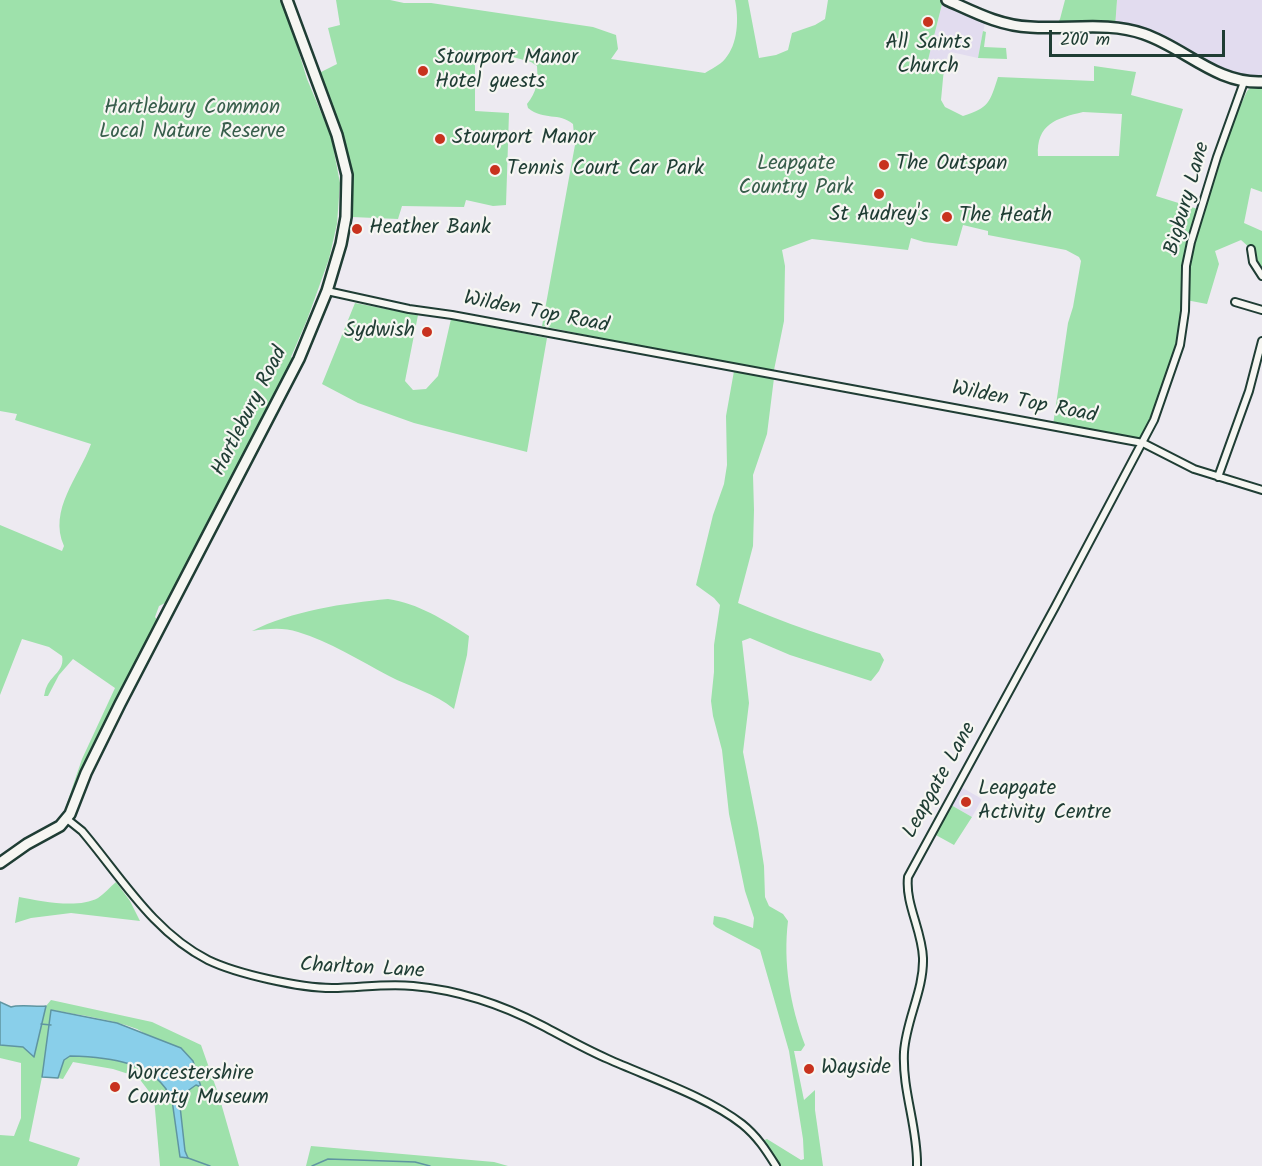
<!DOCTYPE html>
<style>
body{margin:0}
#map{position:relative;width:1262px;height:1166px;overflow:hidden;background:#edeaf1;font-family:Kalam,sans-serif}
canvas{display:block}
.scale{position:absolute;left:1049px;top:30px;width:176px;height:27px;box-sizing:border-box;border:3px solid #1f3d34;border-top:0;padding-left:8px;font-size:18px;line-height:21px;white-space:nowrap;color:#1f3d34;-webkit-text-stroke:4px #f6f6f2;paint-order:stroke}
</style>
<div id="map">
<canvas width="1262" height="1166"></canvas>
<div class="scale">200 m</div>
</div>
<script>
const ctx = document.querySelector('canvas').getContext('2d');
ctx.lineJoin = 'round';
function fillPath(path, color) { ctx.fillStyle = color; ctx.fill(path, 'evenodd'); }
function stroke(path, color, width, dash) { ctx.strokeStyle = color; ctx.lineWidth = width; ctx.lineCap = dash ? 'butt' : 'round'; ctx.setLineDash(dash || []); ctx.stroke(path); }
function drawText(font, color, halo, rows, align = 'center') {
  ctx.font = font + ' Kalam,sans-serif'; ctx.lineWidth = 4.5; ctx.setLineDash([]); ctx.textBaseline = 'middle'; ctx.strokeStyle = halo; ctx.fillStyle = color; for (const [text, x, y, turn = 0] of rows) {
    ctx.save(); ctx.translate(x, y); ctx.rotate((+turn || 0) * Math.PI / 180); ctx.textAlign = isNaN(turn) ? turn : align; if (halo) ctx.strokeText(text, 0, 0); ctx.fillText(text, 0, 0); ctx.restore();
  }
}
fillPath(new Path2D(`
 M943 0 986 18 978 58 951 52 948 54 944 68 927 64Z
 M1117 0H1262V82H1244L1153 37 1115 28Z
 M961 787 982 799 972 817 951 805Z`), '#e2dcef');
fillPath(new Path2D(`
 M0 0H283L307 79 331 136 340 183 337 224 329 259 307 320 291 357 293 359 176 588 165 603 159 606 155 617 158 621 65 809 82 759 115 688 73 659 59 675 48 696H44C45 693 45 689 47 686 52 675 65 670 62 656L49 647 22 639 0 695V525L62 551 64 546C48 510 79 477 91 444L15 420 17 414 0 411Z
 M336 0H390L404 3H431L593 27 616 35 618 49 611 59 705 73C711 69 720 65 725 59 738 44 739 19 735 0H748L759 58 776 55 788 50 792 33 815 25 825 19 828 0H943L927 64 944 68 941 100 945 107 963 116C989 108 990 102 998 77L1094 81V66L1136 72 1131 95 1183 109 1156 196 1201 210 1230 120H1234L1247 91 1252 86H1262V192L1251 188 1244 223 1262 231V276L1253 262 1251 249 1241 240 1215 251 1219 264 1207 304 1186 300 1182 337 1143 443 1053 425 1068 323 1073 307 1081 261 1079 257 1066 250 988 235V231L963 225 957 246 924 242 911 238 908 250 812 239 782 250 785 266 784 321 774 370 732 365 542 326 575 145 573 124C559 112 544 121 528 108L527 104C537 92 538 81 537 66L531 62 513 57 510 50 481 56 475 61V111L509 113 506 205 493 206 466 200 464 207 402 206 398 219 352 217 350 167 341 133 317 74 337 64 328 28 340 25ZM1083 112 1122 114 1119 156H1038C1036 124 1057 118 1083 112Z
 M1065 0H1117L1115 28H1054L1060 19Z
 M983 31 986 32 984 47 1006 48 1007 59 978 58Z
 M355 303 418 315 405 381 413 390 426 389 438 376 451 319 547 338 527 452 414 423 358 403 322 384Z
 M734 371 774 378 767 434 753 475 754 510 753 546 738 603C785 623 831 639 880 653L884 660 879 671 871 681 790 655 750 638 742 641 749 703 743 752 758 828 764 866 765 897 769 906 783 914 788 921C783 963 790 1005 805 1045L801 1051H794L804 1100 815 1090V1110L823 1166H779L762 1141 767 1139 801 1160 804 1159 803 1139 789 1051 760 950 716 927 713 924 714 916 725 918 753 928 754 918 745 891 729 814 722 750 713 716 711 701 714 672V645L720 605 714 598 696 585 713 515 724 484 727 465 726 416Z
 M388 599C419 604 443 619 469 636L467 655 454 709C435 693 410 687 389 676 359 660 330 642 298 632 283 627 267 629 252 631 291 611 345 603 388 599Z
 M951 805 972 817 954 845 934 834Z
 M116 882 130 901 140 921 71 913 31 918 15 923 19 897C40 901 78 909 98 898 104 894 110 887 116 882Z
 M51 1000 152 1022 201 1045 219 1096 239 1166H160L154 1098 138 1077 113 1069 73 1062 63 1079 58 1078 64 1060 70 1056C107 1057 156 1060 172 1100L180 1157H188L185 1152 179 1097 196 1084 201 1087C196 1077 193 1061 186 1053 180 1045 162 1042 153 1038 148 1036 143 1032 137 1029 111 1019 79 1015 52 1010L42 1077 29 1141 80 1158 77 1166H0V1135L14 1136 21 1118V1063L0 1058V1045L23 1047 34 1056 46 1006Z
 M311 1146 494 1162 508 1166H306Z`), '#9ee1ab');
const water = new Path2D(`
 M0 1002 11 1007C19 1004 36 1007 46 1006L34 1057 23 1047 0 1045Z
 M51 1010 117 1023 181 1048 193 1061 201 1087 196 1085 179 1097 185 1151 188 1158 180 1157 172 1100C156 1061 107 1057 70 1056L64 1060 58 1078 42 1077Z`);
fillPath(water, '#89cfea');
stroke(water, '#5f95a1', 1.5);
stroke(new Path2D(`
 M41 1024 51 1025
 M188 1158 210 1166
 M312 1166 328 1159 415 1162 430 1166`), '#5f95a1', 1.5);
const street = new Path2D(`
 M1251 249 1253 262 1262 276
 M327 291 409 309 452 315 1143 443 1194 469 1262 490
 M1235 302 1262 310
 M1218 477 1249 391 1262 341
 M67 819 82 831C121 877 153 932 208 960 237 974 300 988 332 988 359 988 386 983 413 986 458 990 503 1005 543 1026 564 1037 585 1049 608 1059 648 1077 708 1097 742 1124 757 1136 766 1150 776 1166
 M917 1166C918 1128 902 1091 904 1052 906 1020 924 990 923 958 922 930 905 904 908 877L1055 607 1154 420 1180 345 1185 311 1186 266 1191 242 1217 157 1244 82`);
const secondary = new Path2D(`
 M947 0C974 12 1000 26 1030 27 1067 30 1108 21 1144 34 1185 48 1216 84 1262 82
 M0 863 27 844 60 826 70 814 86 773 120 704 299 359 327 291 341 244 346 217 347 175 337 135 287 0`);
stroke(street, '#1f3d34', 10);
stroke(secondary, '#1f3d34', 14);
stroke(street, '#f6f6f2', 6);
stroke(secondary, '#f6f6f2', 9);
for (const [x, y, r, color] of [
 [928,22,6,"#c8321e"],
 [423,71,6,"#c8321e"],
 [440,139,6,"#c8321e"],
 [884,165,6,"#c8321e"],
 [495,170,6,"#c8321e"],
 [879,194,6,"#c8321e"],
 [947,217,6,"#c8321e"],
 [357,229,6,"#c8321e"],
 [427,332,6,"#c8321e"],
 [966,802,6,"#c8321e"],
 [809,1069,6,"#c8321e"],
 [115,1087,6,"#c8321e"]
]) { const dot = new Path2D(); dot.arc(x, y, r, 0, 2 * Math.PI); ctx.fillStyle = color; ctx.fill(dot); stroke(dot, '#f6f6f2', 2); }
drawText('21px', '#1f3d34', '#f6f6f2', [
 ["All Saints",928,44,"center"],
 ["Church",928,68,"center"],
 ["Stourport Manor",435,59],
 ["Hotel guests",435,83],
 ["Stourport Manor",452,139],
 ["The Outspan",896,165],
 ["Tennis Court Car Park",507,170],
 ["St Audrey's",879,216,"center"],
 ["The Heath",959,217],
 ["Heather Bank",369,229],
 ["Sydwish",415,332,"right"],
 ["Leapgate",978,790],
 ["Activity Centre",978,814],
 ["Wayside",821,1069],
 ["Worcestershire",127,1075],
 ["County Museum",127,1099]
], 'left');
drawText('21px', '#385e4c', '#f6f6f2', [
 ["Hartlebury Common",192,109],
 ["Local Nature Reserve",192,133],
 ["Leapgate",796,165],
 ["Country Park",796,189]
]);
drawText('21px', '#1f3d34', '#f6f6f2', [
 ["Bigbury Lane",1189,199,-74],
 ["Wilden Top Road",536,314,11],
 ["Wilden Top Road",1024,404,11],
 ["Hartlebury Road",251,412,-63],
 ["Leapgate Lane",941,781,-61],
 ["Charlton Lane",362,970,3]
]);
</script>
